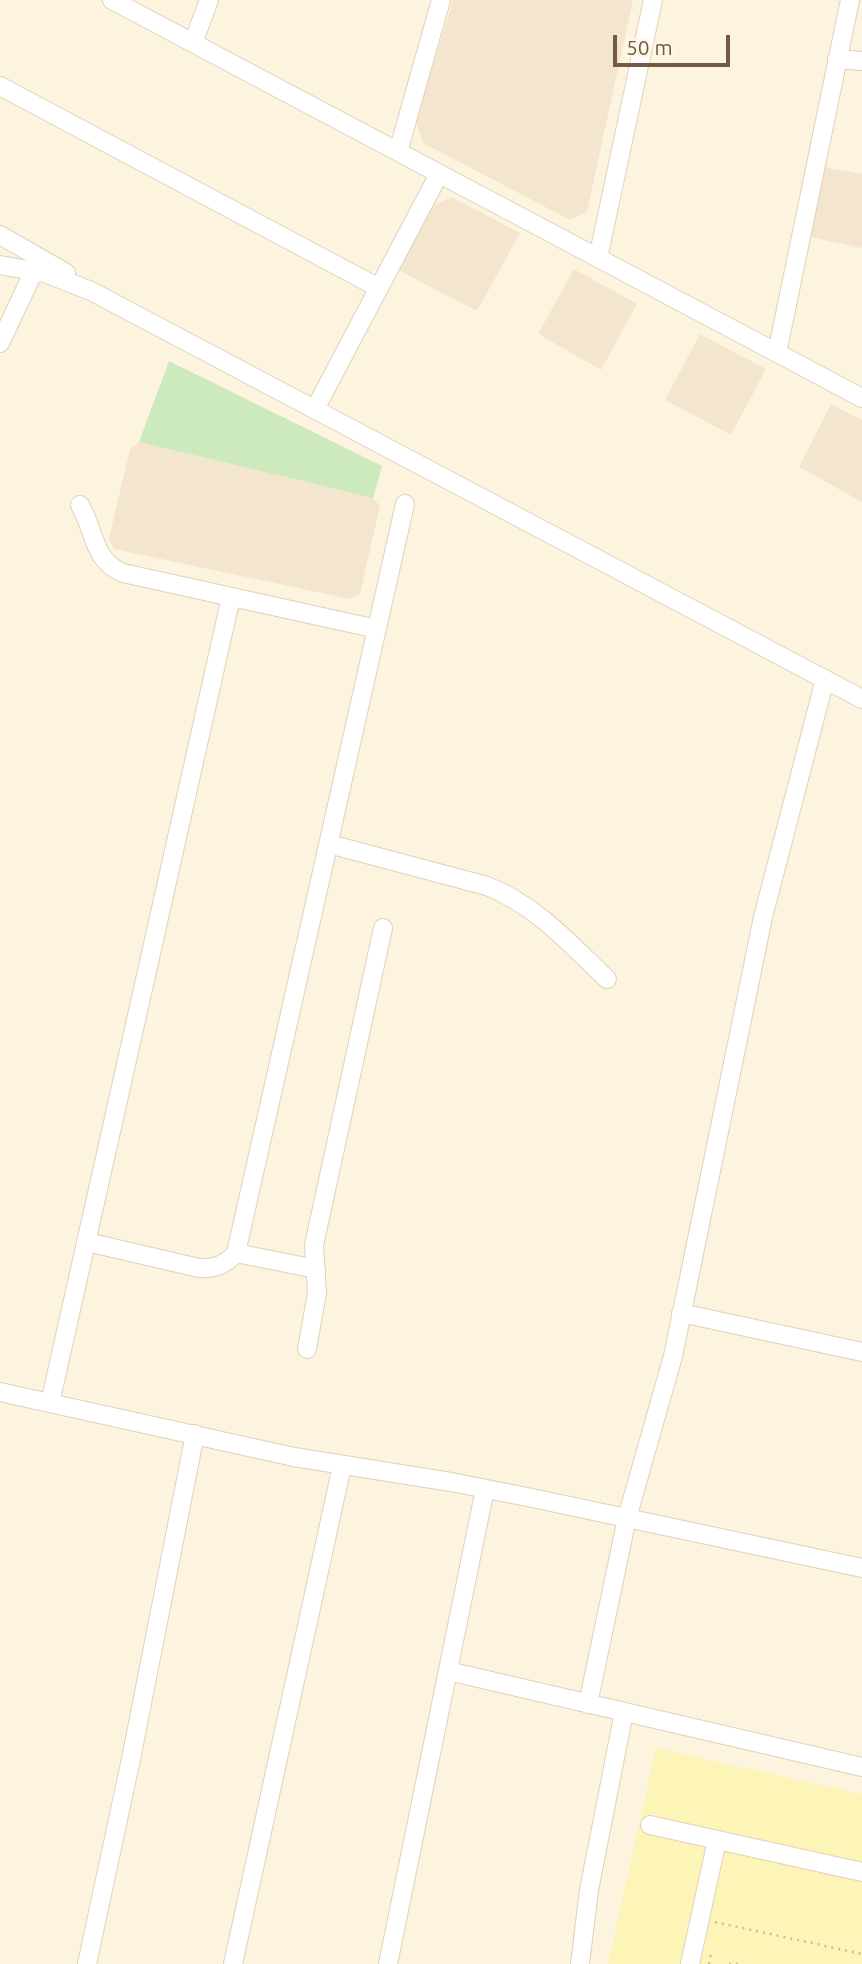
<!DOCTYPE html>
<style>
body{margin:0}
#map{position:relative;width:862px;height:1964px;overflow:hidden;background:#fdf4df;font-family:Ubuntu,sans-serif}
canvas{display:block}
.scale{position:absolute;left:613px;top:35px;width:117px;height:32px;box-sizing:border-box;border:4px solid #735a47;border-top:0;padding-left:9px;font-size:21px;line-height:24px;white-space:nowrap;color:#735a47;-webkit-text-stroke:5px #fff7e6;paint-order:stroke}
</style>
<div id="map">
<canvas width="862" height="1964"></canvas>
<div class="scale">50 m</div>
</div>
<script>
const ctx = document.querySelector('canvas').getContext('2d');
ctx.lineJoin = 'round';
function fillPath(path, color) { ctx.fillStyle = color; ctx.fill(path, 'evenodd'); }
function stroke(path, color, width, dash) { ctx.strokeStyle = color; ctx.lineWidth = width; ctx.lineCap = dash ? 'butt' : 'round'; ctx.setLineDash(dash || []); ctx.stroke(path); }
fillPath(new Path2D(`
 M453 0H633L587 212 570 220 423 143 416 121Z
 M824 167 862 174V248L810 237Z
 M452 197 520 233 477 311 396 269 428 207Z
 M574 269 637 304 601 370 538 334Z
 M700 334 766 369 731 435 665 400Z
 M831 404 862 420V502L799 467Z
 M139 442 373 498 380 506 360 594 350 599 114 549 109 538 130 449Z`), '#f4e6ce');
fillPath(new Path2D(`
 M169 361 382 466 373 498 139 442Z`), '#cceabe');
fillPath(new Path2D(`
 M656 1748 862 1794V1964H608Z`), '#fdf4b8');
const minor = new Path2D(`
 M112 0 862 398
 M193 43 209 0
 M837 59 862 61
 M0 86 379 288
 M398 152 441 0
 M0 235 66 273
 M598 258 653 0
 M0 265 45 273 91 291 862 699
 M0 343 34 271
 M777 353 850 0
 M315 409 439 174
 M80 505C95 530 92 560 123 573L377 629
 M329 844 487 886C536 905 570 944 607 979
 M87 1242 199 1268C215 1269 225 1265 236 1253L405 504
 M236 1253 316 1269
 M681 1313 862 1352
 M307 1349 317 1293 314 1245 383 928
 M0 1392 294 1457 451 1482 537 1499 862 1568
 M50 1403 231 597
 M448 1671 862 1767
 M588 1704 627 1518 673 1356 763 917 825 679
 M650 1825 862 1872
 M87 1964 131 1759 195 1434
 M233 1964 342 1466
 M388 1964 485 1489
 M580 1964 589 1890 624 1712
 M690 1964 717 1840`);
stroke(minor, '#e1d0bb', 20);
stroke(new Path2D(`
 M715 1922 862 1954
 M709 1964 711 1953
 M729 1964H741`), '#d7b79a', 2.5, [2, 5]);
stroke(minor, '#fff', 18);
</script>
